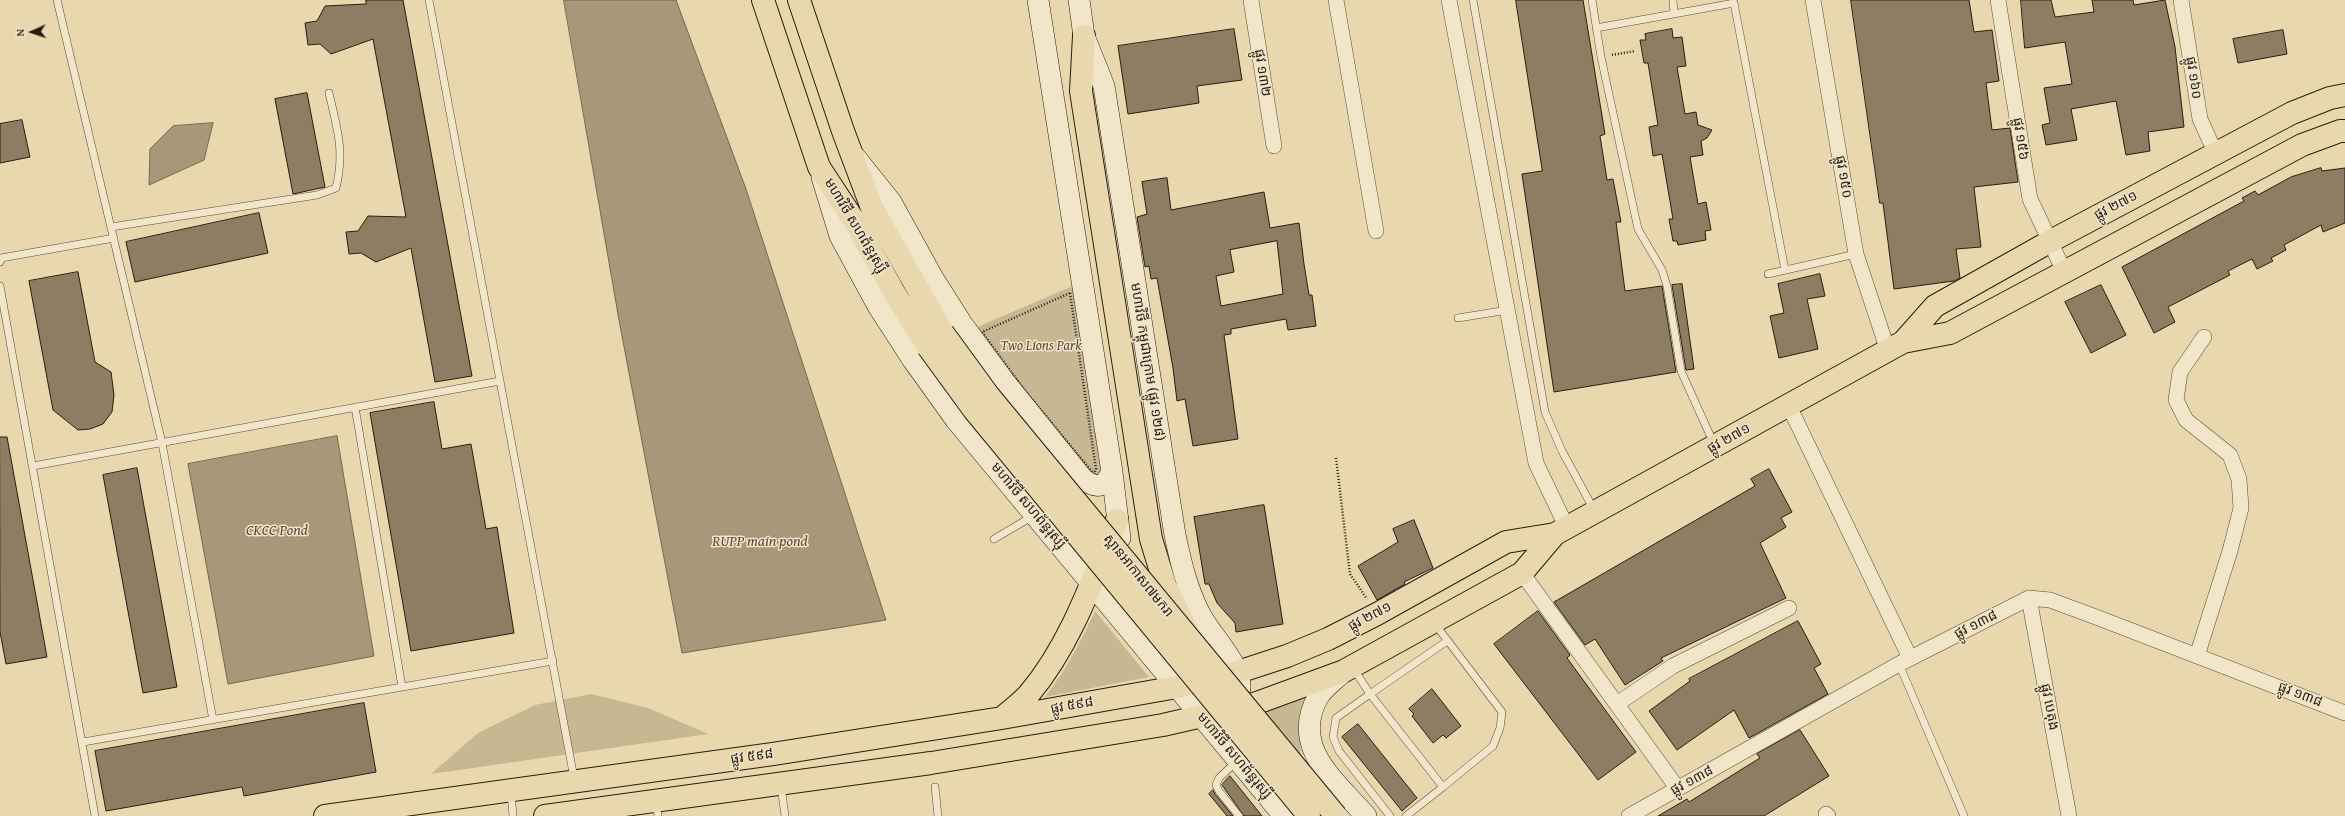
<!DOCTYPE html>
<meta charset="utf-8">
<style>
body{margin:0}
#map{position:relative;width:2345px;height:816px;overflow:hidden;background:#e9d7ad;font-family:"Gentium Book Plus",serif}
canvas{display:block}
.north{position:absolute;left:12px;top:12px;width:40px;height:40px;-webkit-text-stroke:3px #f1e5ca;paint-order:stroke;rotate:267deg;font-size:11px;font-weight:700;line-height:16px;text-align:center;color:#291d13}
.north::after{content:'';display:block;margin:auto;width:14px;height:18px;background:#291d13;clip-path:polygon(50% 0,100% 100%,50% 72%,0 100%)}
</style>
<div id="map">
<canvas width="2345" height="816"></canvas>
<div class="north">N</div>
</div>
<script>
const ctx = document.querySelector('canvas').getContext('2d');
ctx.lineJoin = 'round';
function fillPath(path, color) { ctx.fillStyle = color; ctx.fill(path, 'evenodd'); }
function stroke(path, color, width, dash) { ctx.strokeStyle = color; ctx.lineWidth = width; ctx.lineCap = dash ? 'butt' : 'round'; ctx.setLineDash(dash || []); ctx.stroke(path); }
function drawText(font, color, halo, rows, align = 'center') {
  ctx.font = font + ' "Gentium Book Plus","Noto Sans Khmer",serif'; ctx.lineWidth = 3; ctx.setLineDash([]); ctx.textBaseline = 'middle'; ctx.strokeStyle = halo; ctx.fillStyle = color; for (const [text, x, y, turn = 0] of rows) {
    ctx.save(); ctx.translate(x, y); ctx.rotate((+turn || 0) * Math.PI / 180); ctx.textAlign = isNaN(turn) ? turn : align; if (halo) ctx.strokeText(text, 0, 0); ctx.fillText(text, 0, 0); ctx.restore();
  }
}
fillPath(new Path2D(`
 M1075 285 1102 468 1099 477 1092 479 975 328Z
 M1095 611 1149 677 1045 697C1066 670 1081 642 1095 611Z
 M1311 692 1299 716 1301 758 1223 721Z
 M591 694 648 708 708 734 431 774 478 733 535 705Z`), '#c8b793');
const water = new Path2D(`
 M564 0H676L746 189 886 620 682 653 619 320Z
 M213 123 204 160 149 185 150 149 173 126Z
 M337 436 374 656 228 684 188 464Z`);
fillPath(water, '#a89879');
stroke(water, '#756750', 1);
const building = new Path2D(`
 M366 0H403L472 376 435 382 411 248 376 262 361 253 349 254 346 232 358 231 368 216 406 217 373 39 331 54 320 44 308 45 305 23 317 21 325 6 366 4Z
 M1516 0H1583L1605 134 1600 136 1607 180 1613 179 1621 222H1616L1625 291 1662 286 1676 372 1554 392 1522 174 1542 171Z
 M1851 0H1969L1974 32 1992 30 1999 81 1986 83 1992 130 2010 128 2018 182 1974 187 1981 247 1956 249 1960 278 1954 281 1894 289 1883 203H1880Z
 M2021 0H2051L2055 17 2094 12 2092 0H2133L2134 5 2165 0 2175 47 2184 127 2148 132 2150 151 2126 155 2116 101 2071 109 2077 140 2046 145 2042 125 2050 123 2044 88 2072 84 2065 42 2025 48Z
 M1234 29 1242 80 1197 86 1199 103 1128 114 1118 46Z
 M1672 29 1673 38 1682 37 1686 66 1677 67 1685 114 1696 112 1698 125 1712 130 1707 138 1701 141 1703 155 1690 157 1698 204 1706 202 1711 230 1705 231 1706 240 1678 245 1677 241H1673L1669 219H1673L1662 154 1653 156 1649 127 1658 125 1648 63H1644L1640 40H1646L1645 34Z
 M2283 30 2287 54 2238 63 2233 39Z
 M307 93 325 187 293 194 275 99Z
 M22 120 30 157 0 163V124Z
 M2321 168 2322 171 2345 168V223L2323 232 2321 225 2284 245 2286 250 2271 258 2273 261 2257 269 2252 259 2228 271 2230 275 2168 307 2175 322 2154 333 2122 267 2244 201 2242 198 2255 191 2258 195 2291 177Z
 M1167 178 1171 210 1264 192 1270 228 1299 223 1304 264 1309 295H1312L1316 326 1288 330 1286 319 1231 329V334L1224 335 1238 439 1193 446 1185 399 1177 401 1173 368 1157 278 1151 279 1149 266 1145 267 1137 217 1147 214 1142 182ZM1277 241 1283 294 1221 306 1216 276 1234 272 1230 250Z
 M259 213 268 253 135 282 126 242Z
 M78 272 95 362 111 372 114 395 112 412 103 424 90 429 78 430 53 410 29 281Z
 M1820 274 1825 296 1807 299 1818 349 1779 358 1770 316 1784 313 1778 284Z
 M1682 284 1694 369 1686 370 1672 285Z
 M2101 285 2126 335 2091 353 2065 302Z
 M434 402 442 449 471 444 486 529 497 527 514 633 411 651 370 413Z
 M0 437H7L47 657 6 664 0 632Z
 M137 468 177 687 143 693 103 475Z
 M1769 469 1792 512 1781 518 1786 527 1760 543 1786 598 1661 658 1663 661 1625 685 1595 639 1585 645 1554 602 1755 486 1751 479Z
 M1264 505 1283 624 1236 632 1235 623 1217 603 1209 584H1205L1194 517Z
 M1414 520 1433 568 1404 582 1405 584 1377 600 1358 566 1398 542 1393 529Z
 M1538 611 1570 655 1567 658 1636 752 1598 780 1494 644Z
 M1798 621 1821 664 1814 668 1828 694 1749 738 1734 710 1677 750 1649 711 1690 681 1689 679Z
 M1432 689 1461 726 1446 738 1443 735 1433 743 1412 716 1414 714 1409 709Z
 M364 703 376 772 244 796 242 787 106 811 95 751Z
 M1358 724 1417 798 1402 811 1342 737Z
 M1800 730 1829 776 1764 816H1658L1687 799 1689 802 1760 758 1757 754Z
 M1230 776 1262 816H1244L1222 785Z
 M1213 790 1215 794 1233 816H1227L1209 794Z`);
fillPath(building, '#8d7e63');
stroke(building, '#291d13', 1);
const service = new Path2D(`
 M57 0 162 443 213 720
 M429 0 574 778
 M1473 0 1545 412 1562 451 1594 510
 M1592 0 1601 57 1638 229 1662 270 1667 286 1681 371 1714 444
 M1673 0 1674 14
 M1596 28 1734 3 1785 270
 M111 227 317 195 336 188C345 151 337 128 329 93
 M0 262 1 258 114 238
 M1768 274 1856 254
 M0 286 95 816
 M1458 318 1508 310
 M355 407 402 687
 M33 466 500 381
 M994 539 1033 516
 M1435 624 1502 712 1500 728 1493 746 1443 787
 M1899 664 1964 816
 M1353 668 1370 694 1336 718 1333 737 1339 751 1390 816
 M83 742 553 661
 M1236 762 1219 778 1216 785 1219 791 1239 816
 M781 786 785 816
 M935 787 938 816
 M511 792 513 816
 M656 804 658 816
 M1406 816 1443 787 1370 694 1447 641`);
const minor = new Path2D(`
 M1251 0 1274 146
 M1336 0 1376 231
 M1449 0 1536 463 1567 528
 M1813 0 1856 254 1888 351
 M1998 0 2030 199 2064 271
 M2181 0 2200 119 2215 152
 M1789 406 1910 658
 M1522 573 1678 789
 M2029 598 2069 816
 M2197 656 2230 551 2241 508 2239 479 2230 455 2186 420 2176 400 2180 372 2204 337
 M1617 704 1673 666 1789 608
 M1826 814 1828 816
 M1629 816 1899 664 2029 598 2050 600 2096 617 2345 713`);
const secondary = new Path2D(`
 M1038 0 1112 472 1120 538
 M1079 0 1084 36 1104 86 1175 535C1181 563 1187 589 1200 614 1211 636 1241 663 1240 688
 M855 157 891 202 934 280 962 324 1004 381 1083 479C1097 489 1104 488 1112 472
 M822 177 840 236 878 306 913 360 956 420 1284 816
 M1344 671C1336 679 1324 687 1318 697 1290 747 1335 781 1366 816`);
const primary = new Path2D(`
 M1903 342 1935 306 2049 242 2292 113 2330 98 2345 95
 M1002 718C1011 710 1021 703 1029 694 1071 644 1093 579 1117 520
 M325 816 773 754 1002 718 1177 687 1238 672 1287 656 1328 639 1377 614 1506 542 1555 534 1903 342 1950 333 2302 145 2340 131H2345
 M545 816 931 763 1163 725 1254 704 1344 671 1522 573 1555 534`);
const trunk = new Path2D(`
 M763 0 819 167 855 222 895 294 928 347
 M799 0 843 131 872 208 943 333
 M1084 36 1081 91 1151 539 1165 585 1187 630`);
stroke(service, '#594c3a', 8);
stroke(minor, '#594c3a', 16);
stroke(secondary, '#291d13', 22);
stroke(primary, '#291d13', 24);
stroke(trunk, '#291d13', 24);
stroke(new Path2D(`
 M1612 55 1635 51
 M1070 293 1096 469 1094 474 1026 392 982 332Z
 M1336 458 1350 574 1367 599`), '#291d13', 2.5, [1, 2]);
stroke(service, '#f1e5ca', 7);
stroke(minor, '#f1e5ca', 15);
stroke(secondary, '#f1e5ca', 21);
stroke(primary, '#e9d7ad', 22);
stroke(trunk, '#e9d7ad', 22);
const trunkBridge = new Path2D(`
 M943 333 989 396 1336 816
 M928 347 974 410 1309 816`);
stroke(trunkBridge, '#291d13', 24, []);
stroke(trunkBridge, '#e9d7ad', 22);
drawText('14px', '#291d13', '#f1e5ca', [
 ["ផ្លូវ ១៣២",1262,73,81],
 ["ផ្លូវ ១៦០",2193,78,81],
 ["ផ្លូវ ១៥៦",2020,139,81],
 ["ផ្លូវ ១៥០",1843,177,80],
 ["ផ្លូវ ២៧១",2116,206,-28],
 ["មហាវិថី សហព័ន្ធរុស្ស៊ី",855,226,59],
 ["មហាវិថី កម្ពុជាក្រោម (ផ្លូវ ១២៨)",1147,362,81],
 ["ផ្លូវ ២៧១",1729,439,-29],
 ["មហាវិថី សហព័ន្ធរុស្ស៊ី",1028,506,50],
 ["ស្ពានអាកាស៧មករា",1138,576,51],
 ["ផ្លូវ ២៧១",1370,617,-28],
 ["ផ្លូវ ១៣៨",1976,625,-27],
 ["ផ្លូវ ១៣៨",2300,695,21],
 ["ផ្លូវ ៥៩៨",1072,706,-10],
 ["ផ្លូវ បេតុង",2049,707,79],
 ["មហាវិថី សហព័ន្ធរុស្ស៊ី",1234,756,50],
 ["ផ្លូវ ៥៩៨",752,757,-8],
 ["ផ្លូវ ១៣៨",1692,781,-29]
]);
drawText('italic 14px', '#594b39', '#f1e5ca', [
 ["Two Lions Park",1041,346]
]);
drawText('italic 15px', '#554837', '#f1e5ca', [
 ["CKCC Pond",277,531],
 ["RUPP main pond",760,542]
]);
</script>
